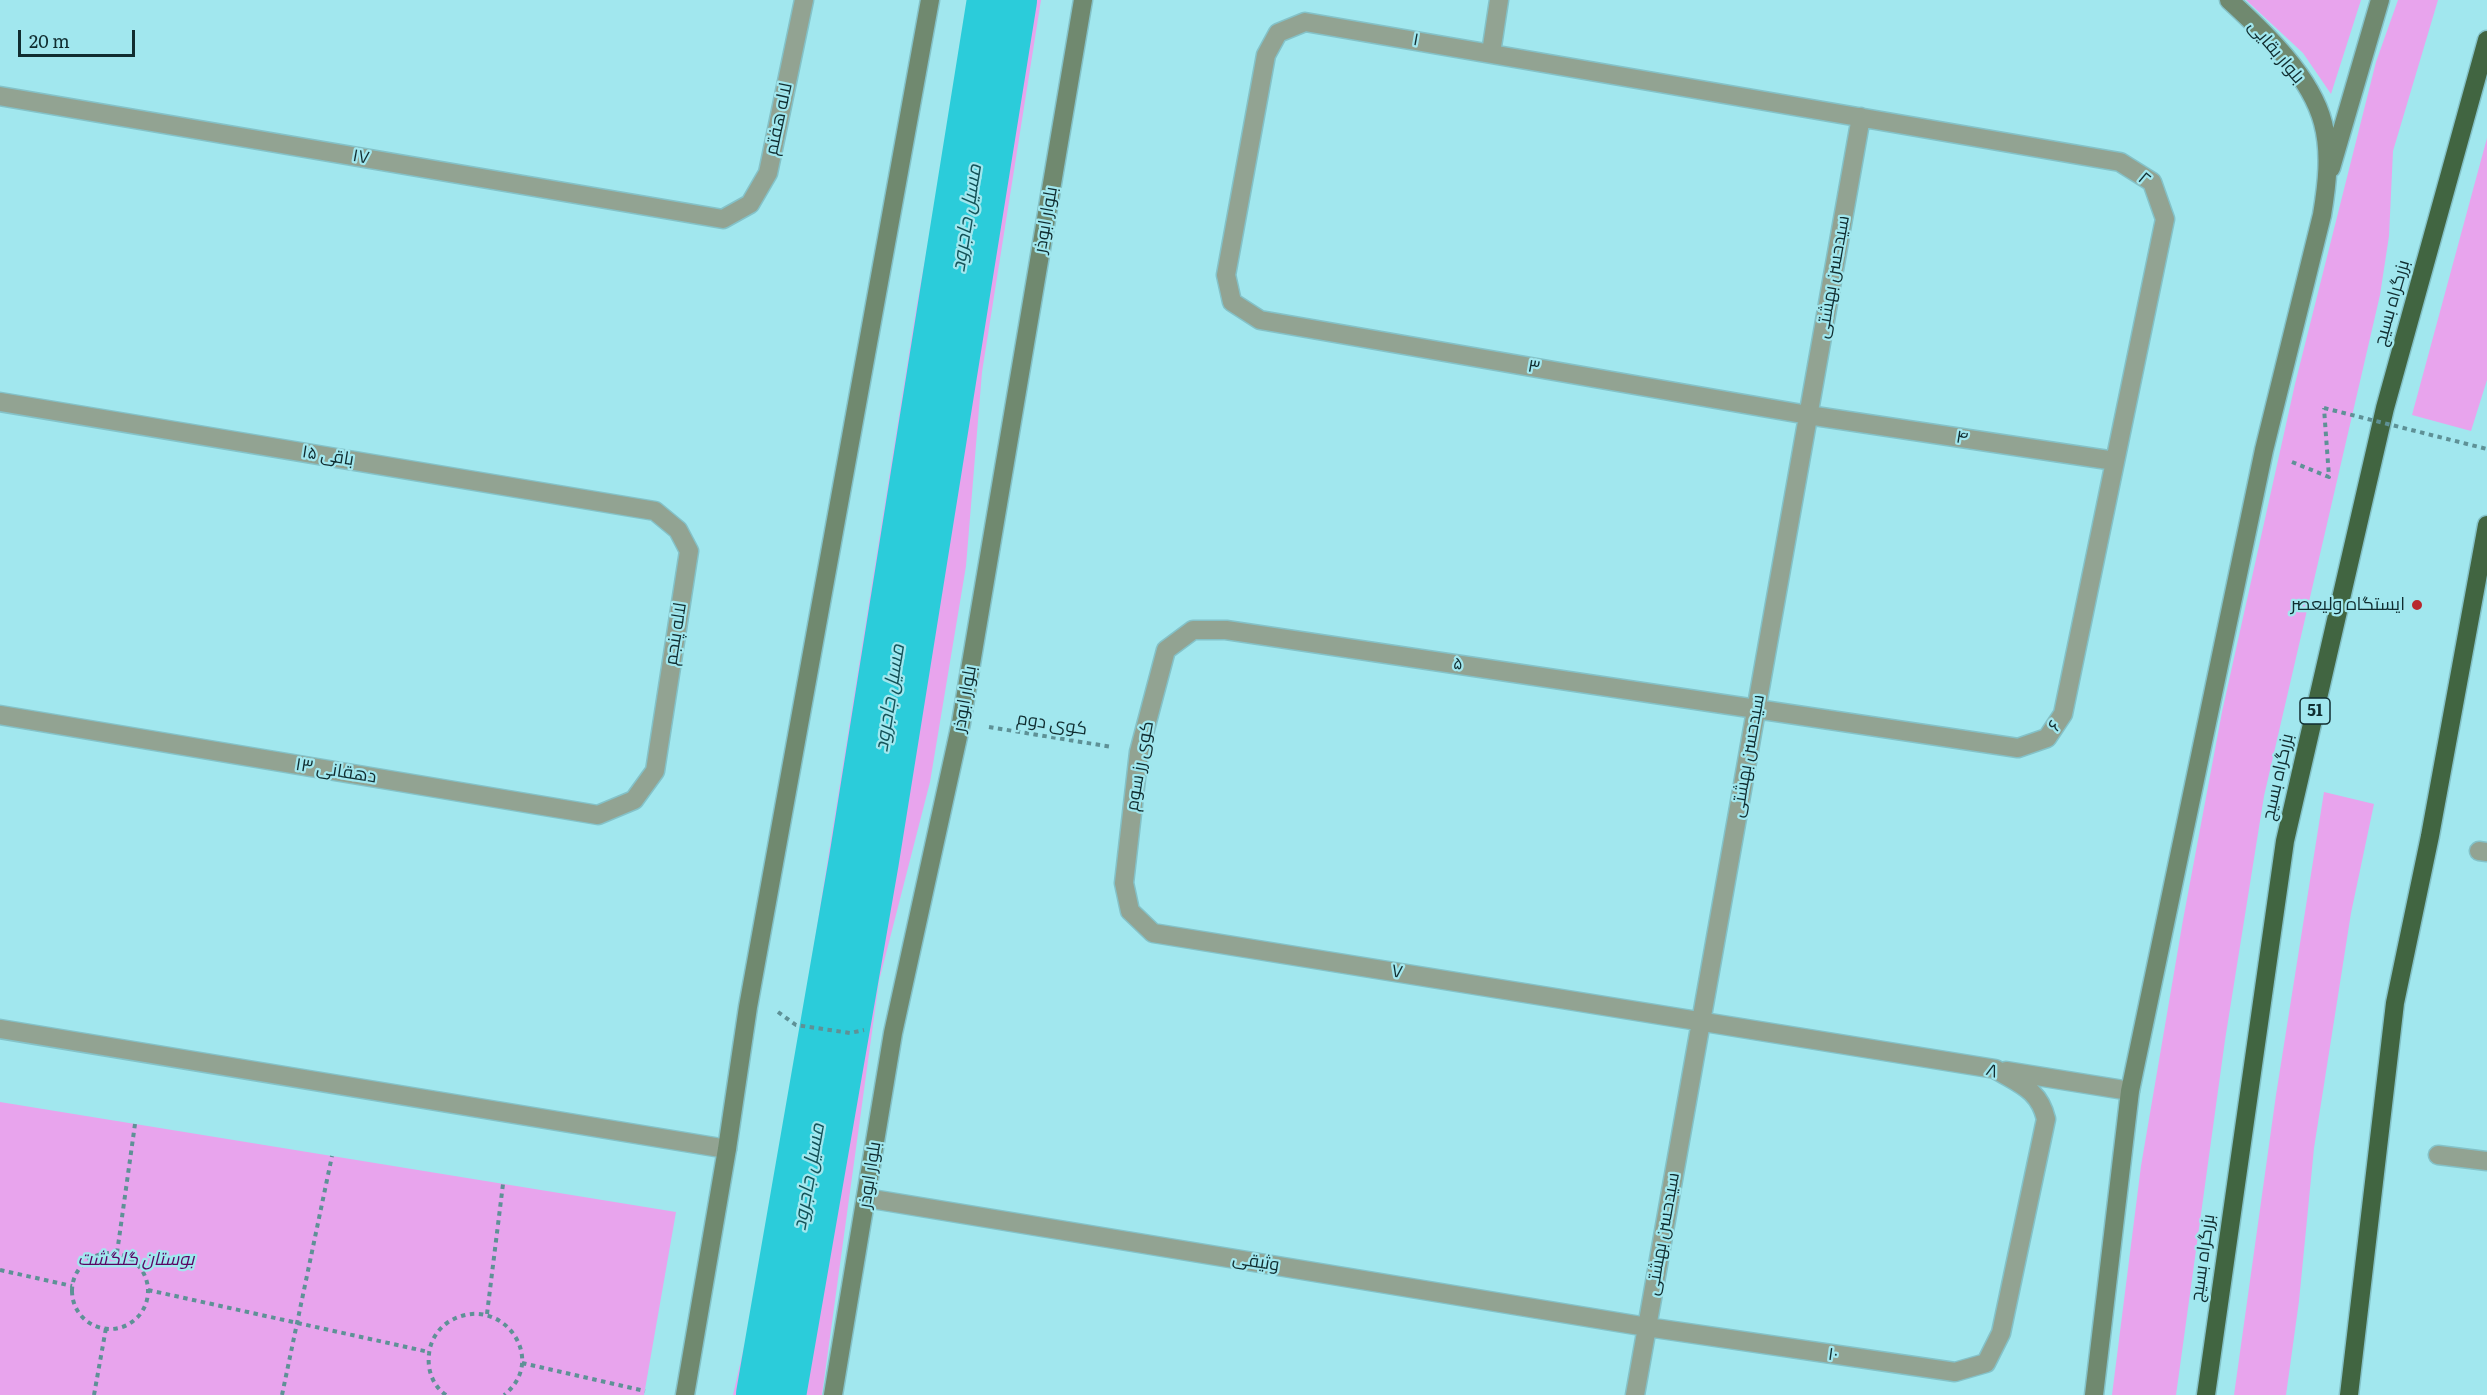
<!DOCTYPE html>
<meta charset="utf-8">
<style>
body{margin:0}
#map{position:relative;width:2487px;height:1395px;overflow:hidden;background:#a1e7ee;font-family:Literata,serif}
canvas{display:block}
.scale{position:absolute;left:18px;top:30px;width:117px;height:27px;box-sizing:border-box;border:3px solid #102d30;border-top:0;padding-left:8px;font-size:18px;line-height:21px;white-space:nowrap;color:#102d30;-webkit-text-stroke:4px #a1e7ee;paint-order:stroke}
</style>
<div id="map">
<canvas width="2487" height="1395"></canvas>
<div class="scale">20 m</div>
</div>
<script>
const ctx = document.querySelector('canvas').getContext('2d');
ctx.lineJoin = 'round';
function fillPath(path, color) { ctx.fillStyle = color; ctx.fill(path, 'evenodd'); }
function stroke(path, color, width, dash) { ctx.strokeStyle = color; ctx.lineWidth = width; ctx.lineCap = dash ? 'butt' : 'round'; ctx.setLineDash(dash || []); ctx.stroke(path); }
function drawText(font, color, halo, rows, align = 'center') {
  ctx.font = font + ' Literata,Cairo,serif'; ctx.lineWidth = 4.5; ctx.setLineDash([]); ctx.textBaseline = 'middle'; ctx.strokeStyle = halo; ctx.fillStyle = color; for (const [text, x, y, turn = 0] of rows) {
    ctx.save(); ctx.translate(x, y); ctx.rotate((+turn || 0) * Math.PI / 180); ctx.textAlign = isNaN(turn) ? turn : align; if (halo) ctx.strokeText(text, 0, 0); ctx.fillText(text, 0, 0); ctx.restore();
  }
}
fillPath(new Path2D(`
 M970 0H1041L982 372 966 566 930 782 879 981 822 1395H733L752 1312 791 1089 917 304 961 64Z
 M2246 0H2361L2331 94 2303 53Z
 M2398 0H2438L2393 151 2389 236 2380 295 2264 796 2225 1040 2176 1395H2112L2141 1166 2183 920 2222 712 2295 384 2376 62Z
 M2487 138V380L2471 431 2412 415Z
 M2324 792 2374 804 2351 913 2314 1148 2299 1301 2286 1395H2234L2276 1095Z
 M0 1102 676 1212 644 1395H0Z`), '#e8a4ed');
stroke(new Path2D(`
 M771 1395 864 860 1002 0`), '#2bccda', 70);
const street = new Path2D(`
 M1491 53 1499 0
 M0 96 723 219 750 204 768 173 804 0
 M0 402 655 511 678 530 689 551 655 771 634 800 598 815 0 715
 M2479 851 2487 852
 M0 1029 727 1149
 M2006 1071 2130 1091
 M2438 1155 2487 1161
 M866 1198 1647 1327 1955 1372 1986 1363 2001 1333 2046 1119C2039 1089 2019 1084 1995 1069L1153 933 1130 911 1124 883 1139 752 1166 650 1193 630H1226L2018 748 2047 738 2063 714 2165 219 2152 182 2120 162 1305 22 1278 33 1266 55 1226 275 1232 302 1260 320 1808 415 2115 461
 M1635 1395 1861 117`);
const secondary = new Path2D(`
 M2331 168 2380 0
 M685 1395 727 1149 748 1007 930 0
 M833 1395 893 1033 961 723 1083 0
 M2094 1395 2130 1091 2264 450 2322 215C2327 185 2331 153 2323 123 2311 76 2264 32 2229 0`);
const highway = new Path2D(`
 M2206 1395 2285 841 2385 408 2487 40
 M2349 1395 2395 1003 2430 836 2487 525`);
stroke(street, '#84c2c8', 21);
stroke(secondary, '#84c2c8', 21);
stroke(highway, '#84c2c8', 21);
stroke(new Path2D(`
 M2292 462 2329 477 2324 408
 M989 727 1112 747
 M778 1012 796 1025 850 1033 864 1030
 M117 1253 135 1124
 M72 1291a38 38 0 1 1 76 0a38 38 0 1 1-76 0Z
 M0 1270 72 1286
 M148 1290 429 1352
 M487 1314 503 1184
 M522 1363 645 1391
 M94 1395 106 1328
 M282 1395 332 1156
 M446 1395C433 1386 427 1370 429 1354 430 1342 437 1330 447 1323 498 1289 551 1358 504 1395`), '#5e9196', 4, [4.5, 4.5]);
stroke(street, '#92a392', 18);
stroke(secondary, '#70896f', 18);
stroke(highway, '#416541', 18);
stroke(new Path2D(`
 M2324 408 2487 449`), '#5e9196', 4, [4.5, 4.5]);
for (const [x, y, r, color] of [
 [2417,605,6,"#b8282e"]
]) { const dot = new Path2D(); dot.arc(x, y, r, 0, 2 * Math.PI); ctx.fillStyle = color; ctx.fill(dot); stroke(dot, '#a1e7ee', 2); }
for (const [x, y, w] of [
 [2315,711,30]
]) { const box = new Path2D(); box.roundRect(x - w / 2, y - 13, w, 26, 4.5); ctx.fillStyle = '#a1e7ee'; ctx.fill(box); stroke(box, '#102d30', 1.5); }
drawText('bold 16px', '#102d30', null, [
 ["51",2315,711]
]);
drawText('18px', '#102d30', '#a1e7ee', [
 ["۱",1416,40,10],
 ["بلوار بقایی",2276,52,50],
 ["لاله هفتم",779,119,-78],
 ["۱۷",361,157,10],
 ["۲",2144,179,40],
 ["بلوار ابوذر",1046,220,-80],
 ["سیدحسن بهشتی",1833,277,-80],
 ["بزرگراه بسیج",2392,303,-74],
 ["۳",1534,367,10],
 ["۴",1962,438,9],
 ["باقی ۱۵",328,456,9],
 ["لاله پنجم",676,634,-81],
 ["۵",1458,664,8],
 ["بلوار ابوذر",965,699,-80],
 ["کوی دوم",1052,724,9],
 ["۶",2055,726,-56],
 ["سیدحسن بهشتی",1748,756,-80],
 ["کوی رز سوم",1140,766,-80],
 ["دهقانی ۱۳",336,771,9],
 ["بزرگراه بسیج",2278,777,-77],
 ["۷",1397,972,9],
 ["۸",1992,1071,19],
 ["بلوار ابوذر",870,1175,-81],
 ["سیدحسن بهشتی",1663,1234,-80],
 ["بزرگراه بسیج",2203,1258,-82],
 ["وثیقی",1256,1262,9],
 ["۱۰",1833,1355,8]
]);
drawText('18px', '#102d30', '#a1e7ee', [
 ["ایستگاه ولیعصر",2405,605]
], 'right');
drawText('italic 18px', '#5b0463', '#a1e7ee', [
 ["بوستان گلگشت",136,1260]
]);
drawText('italic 20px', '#135258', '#a1e7ee', [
 ["مسیل جاجرود",967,218,-81],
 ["مسیل جاجرود",890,698,-81],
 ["مسیل جاجرود",809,1177,-80]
]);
</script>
